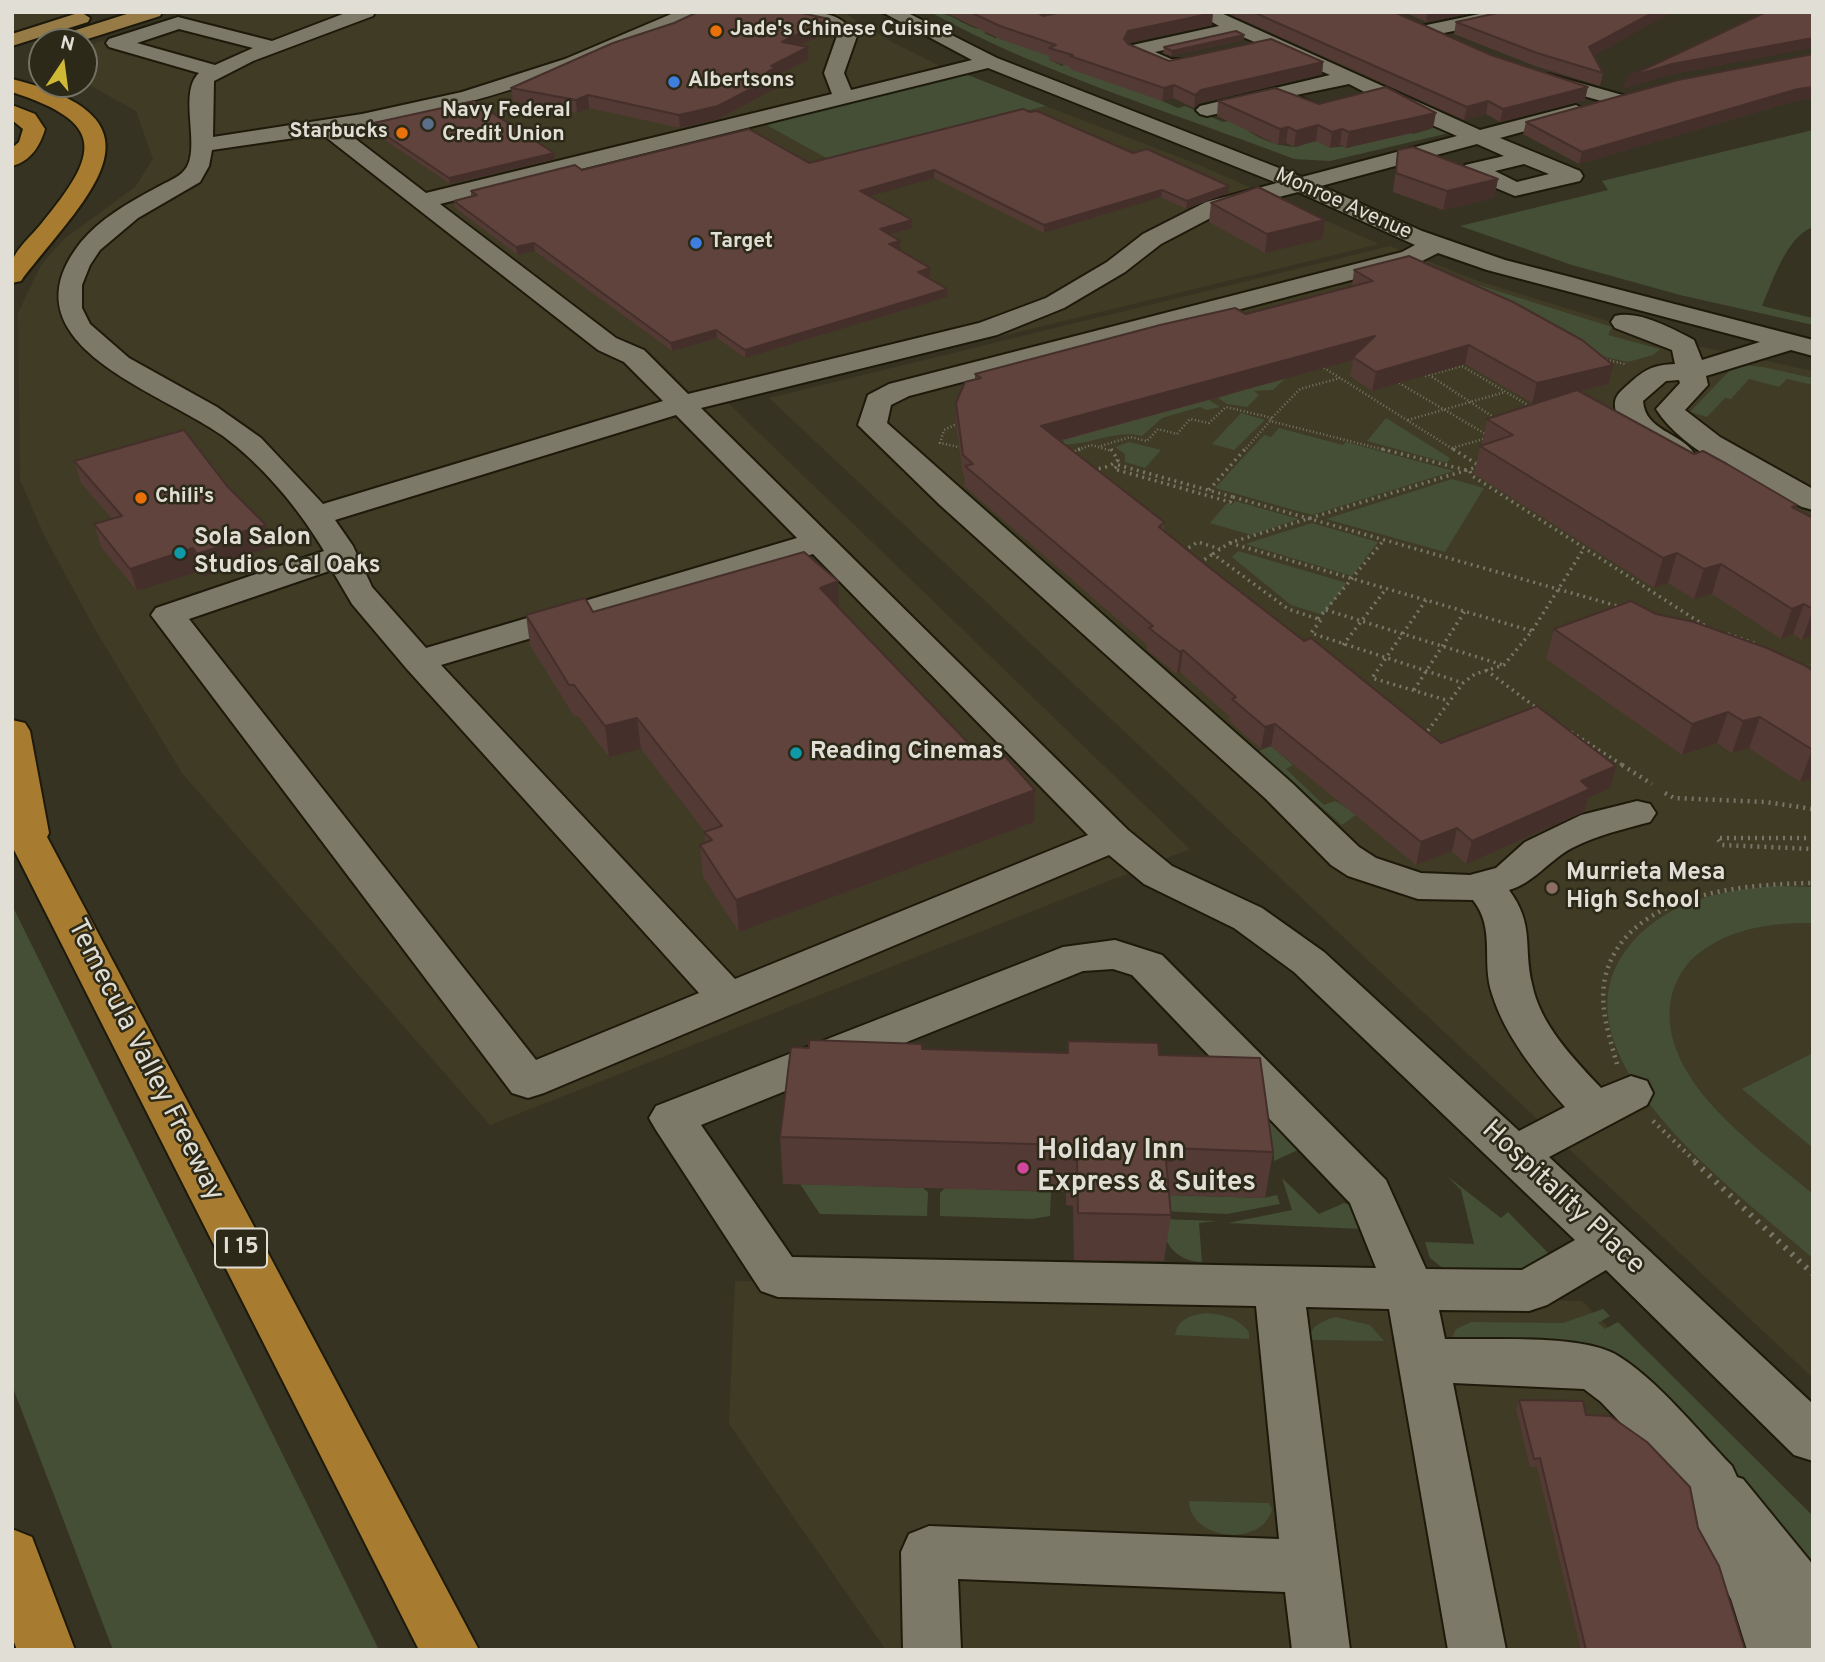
<!DOCTYPE html>
<style>
body{margin:0}
#map{position:relative;width:1825px;height:1662px;overflow:hidden;background:#363323;font-family:Overpass,sans-serif}
canvas{display:block}
.frame{position:absolute;inset:0;border:14px solid #e1dfd5;pointer-events:none}
.north{position:absolute;left:28px;top:28px;width:70px;height:70px;box-sizing:border-box;background:#2c2919;border:2px solid #747264;border-radius:50%;rotate:13deg;font-size:19px;font-weight:700;line-height:28px;text-align:center;color:#e1dfd5}
.north::after{content:'';display:block;margin:auto;width:24px;height:32px;background:#d0b837;clip-path:polygon(50% 0,100% 100%,50% 72%,0 100%)}
</style>
<div id="map">
<canvas width="1825" height="1662"></canvas>
<div class="frame"></div>
<div class="north">N</div>
</div>
<script>
const ctx = document.querySelector('canvas').getContext('2d');
ctx.lineJoin = 'round';
function fillPath(path, color) { ctx.fillStyle = color; ctx.fill(path, 'evenodd'); }
function stroke(path, color, width, dash) { ctx.strokeStyle = color; ctx.lineWidth = width; ctx.lineCap = dash ? 'butt' : 'round'; ctx.setLineDash(dash || []); ctx.stroke(path); }
function drawText(font, color, halo, rows, align = 'center') {
  ctx.font = font + ' Overpass,sans-serif'; ctx.lineWidth = 5; ctx.setLineDash([]); ctx.textBaseline = 'middle'; ctx.strokeStyle = halo; ctx.fillStyle = color; for (const [text, x, y, turn = 0] of rows) {
    ctx.save(); ctx.translate(x, y); ctx.rotate((+turn || 0) * Math.PI / 180); ctx.textAlign = isNaN(turn) ? turn : align; if (halo) ctx.strokeText(text, 0, 0); ctx.fillText(text, 0, 0); ctx.restore();
  }
}
fillPath(new Path2D(`
 M12 12H74L12 32Z
 M188 12H843L892 42 956 74 830 160 1046 106 1197 164 1379 244 728 403 1190 849 490 1125 182 773 96 631 45 537 20 480 18 313 41 265 64 239 135 187 153 159 136 111 84 82V47Z
 M1390 246 1478 281 1669 340 1813 371V1378L769 398Z
 M735 1281 1582 1301 1813 1536V1650H886L729 1424Z`), '#3f3b24');
fillPath(new Path2D(`
 M930 12C950 12 958 22 975 28 981 30 986 28 993 30L984 33 995 38 1001 37 1056 58 1050 60 1062 66 1071 61 1178 108 1185 106 1223 122 1238 119C1248 137 1275 145 1294 147 1301 147 1309 141 1316 141 1321 142 1326 147 1331 147 1338 148 1339 145 1347 148L1402 129 1413 134 1431 129 1424 125 1441 126 1449 133 1330 161 1294 159C1172 112 1045 75 930 12Z
 M963 73 1046 106 830 160 761 122Z
 M1813 130V227C1786 237 1773 281 1762 306L1813 318V325L1680 295 1572 265 1460 226 1608 190 1602 181Z
 M1424 268 1612 327 1608 335 1660 349 1653 355 1628 362 1591 354Z
 M1736 364 1763 367 1813 378V385L1787 379 1779 387 1749 379 1731 399 1725 398 1707 417 1690 412Z
 M1288 376 1273 390 1254 391 1259 395 1247 407 1227 404 1218 398Z
 M1209 400 1220 407 1206 410 1200 407 1162 418 1142 436C1113 428 1083 450 1054 443L1064 441 1062 438Z
 M1241 413 1265 420 1234 450 1212 444Z
 M1386 418 1450 458 1447 463 1367 441Z
 M1279 428 1343 445 1346 442 1454 471 1312 515 1215 488 1264 435 1271 437Z
 M1129 442 1161 450 1145 468 1125 462V454L1115 447Z
 M1452 479 1484 488 1445 552 1326 519Z
 M1235 501 1299 519 1251 535 1210 523 1227 503 1232 505Z
 M1312 523 1378 542 1352 576 1245 544Z
 M1238 551 1347 583 1323 615 1291 605 1232 557Z
 M1271 746 1293 765 1286 769 1324 805 1335 801 1357 814 1342 825 1257 752Z
 M1777 886 1813 887V923C1770 922 1726 929 1693 958 1680 971 1672 988 1670 1005 1662 1084 1760 1149 1813 1194V1258C1745 1198 1546 1057 1626 950 1663 901 1720 890 1777 886Z
 M12 905 379 1650H113L12 1385Z
 M1813 1053V1148L1742 1089Z
 M1263 1110 1298 1150 1274 1161V1152L1267 1142Z
 M1447 1176 1501 1218 1508 1212 1552 1257 1537 1272 1444 1269 1430 1258 1425 1242 1474 1244 1461 1190Z
 M1282 1178 1319 1214 1344 1203 1353 1206 1362 1229 1228 1223 1292 1210Z
 M800 1184 923 1188 928 1192 927 1216 820 1214Z
 M945 1188 1051 1192 1050 1216 1032 1219 940 1216V1193Z
 M1164 1195 1264 1198 1277 1195 1280 1204 1227 1214 1161 1211Z
 M1161 1219 1216 1221 1199 1223 1202 1262C1176 1261 1163 1244 1161 1219Z
 M1603 1309 1610 1316 1598 1323 1605 1329 1618 1322 1813 1516V1588L1615 1362 1454 1343 1452 1338 1456 1329 1471 1322 1563 1323Z
 M1207 1313C1225 1315 1238 1318 1249 1332V1339L1175 1335C1178 1318 1192 1315 1207 1313Z
 M1336 1317 1370 1325 1384 1341 1310 1340C1309 1326 1324 1320 1336 1317Z
 M1189 1501 1269 1503 1272 1510C1261 1548 1190 1540 1189 1501Z`), '#454f36');
const minor = new Path2D(`
 M348 12H375L373 16 253 61 214 81 213 137 362 114 462 92 565 59 676 12H698C684 30 652 38 632 46 538 84 443 113 344 130L426 193 832 94 824 73 837 36 833 30 800 12C825 12 842 14 857 36L844 73 851 90 972 60 882 12H906L997 58 1302 177 1457 136 1409 115 1349 84 1296 95 1320 106 1324 110 1320 114H1306L1274 101 1207 116 1200 114 1196 110 1200 106 1330 75 1236 34 1155 52 1171 59H1186L1189 63 1186 67 1169 71 1128 54 1125 50 1128 46 1219 26 1194 12H1219L1480 130 1576 105 1587 111 1583 115 1500 138 1580 171 1583 176 1580 181 1515 196 1465 175 1462 170 1465 165 1504 156 1477 144 1321 186 1422 231 1505 260 1813 340V356L1791 350 1706 376 1708 385 1685 410 1720 437 1813 489V510L1802 507C1757 483 1683 453 1656 409L1680 383 1679 380 1666 381 1643 401C1645 431 1680 432 1694 453L1689 459C1666 465 1612 429 1615 402 1616 393 1626 387 1632 381 1647 368 1655 365 1675 364L1672 350 1615 328 1611 322 1615 316C1639 310 1673 329 1694 340L1702 360 1760 342 1487 270 1438 253 1420 262 909 396 891 405 887 423 1292 783 1359 847 1376 858 1421 873 1470 875 1496 868 1525 842 1581 815 1637 801 1650 804 1656 813 1650 822C1624 829 1597 835 1572 848 1549 860 1534 883 1509 890 1535 925 1523 947 1532 984 1540 1025 1574 1059 1601 1088L1631 1076 1647 1081 1653 1093 1647 1105 1549 1157 1813 1404V1461L1794 1455 1606 1270 1547 1305 1529 1311 1439 1310 1445 1339C1487 1340 1580 1334 1615 1354 1655 1377 1699 1432 1732 1466L1737 1477 1743 1479 1810 1561 1813 1567V1650H1747L1731 1599 1696 1536 1688 1494 1601 1402 1584 1389 1453 1383 1506 1650H1448L1389 1309 1306 1307 1350 1650H1292L1285 1592 958 1579 961 1650H903L901 1552 909 1534 929 1526 1279 1539 1256 1306 778 1297 761 1291 656 1130 649 1118 656 1106 1063 947 1115 940 1162 955 1386 1180 1426 1269 1522 1270 1575 1240 1294 972 1234 928 1144 884 1109 855 544 1093 528 1098 512 1093 151 615 156 608 324 551 321 546C296 505 261 464 223 436 159 390 0 344 81 242 100 219 128 203 154 189 162 184 174 180 182 173 205 154 176 94 199 73L109 47 106 43 109 39 178 17 272 41ZM179 29 253 48 215 65 137 43ZM988 68 1277 183 1206 202 1143 234 1107 262 1046 298 979 323 688 394 644 350 616 338 440 204ZM322 134 598 350 624 362 663 401 323 504 261 438 217 407 129 358 90 324 82 308V285L90 265 100 250 138 218 200 182 209 166 212 150ZM1524 164 1549 174 1517 182 1495 171ZM1298 192 1415 245 1402 252 889 384 868 395 858 425 940 505 1266 799 1331 865 1348 876 1418 899 1473 900C1496 929 1481 961 1492 994 1505 1036 1536 1074 1565 1107L1519 1131 1324 952 1262 908 1172 866 1128 830 701 408 997 335 1064 308 1125 272 1161 244 1222 212ZM676 415 797 538 426 648 372 587 353 546 335 520ZM813 554 1088 835 735 979 441 665ZM332 570 352 604 406 668 699 993 536 1060 189 619ZM1113 969 1132 975 1350 1203 1376 1268 792 1257 701 1125 1083 971Z
 M1489 12H1527L1518 18 1424 37 1414 31 1417 27Z
 M1548 74 1626 96 1629 100 1619 106 1541 84 1538 80 1541 76Z`);
const major = new Path2D(`
 M81 12 90 18 88 22 12 46V34Z
 M133 12H162L160 16 78 42H48L51 38Z`);
const highway = new Path2D(`
 M12 79C178 120 86 196 21 281L12 283C12 276 10 264 14 257 20 245 33 234 41 224 100 153 107 123 12 92Z
 M12 105 35 114 45 129C40 146 31 161 12 166V148L19 142 23 129 12 120Z
 M12 720 25 723 30 731 49 833 47 837 479 1650H419L12 846Z
 M12 1529 32 1537 75 1650H17L12 1637Z`);
stroke(minor, '#1d1a0b', 4);
stroke(major, '#1d1a0b', 4);
stroke(highway, '#1d1a0b', 4);
stroke(new Path2D(`
 M1603 359 1625 364
 M1321 366 1456 451
 M1429 375 1498 420
 M1425 376 1462 366 1533 408
 M1399 383 1489 436
 M1270 420 1300 389 1340 378
 M1408 420 1505 392
 M961 422 944 430 940 443 963 448
 M1101 446 1130 437 1147 441 1158 429 1177 434 1190 419 1209 423 1226 407 1272 418
 M1452 448 1487 438
 M1075 451 1091 445 1112 451
 M1244 451 1270 421 1389 451`), '#787668', 2.5, [1, 2.5]);
stroke(new Path2D(`
 M1080 449 1072 452 1071 459C1086 470 1103 473 1118 460L1111 449
 M1382 449 1470 471 1471 475 1707 627
 M1453 449 1480 466 1229 543 1213 554 1288 609 1321 620 1311 633 1463 683
 M1118 465 1233 497 1230 502 1114 469Z
 M1209 490 1245 449
 M1233 497 1621 607
 M1230 543 1532 631
 M1183 551 1198 542 1220 549
 M1199 563 1213 554
 M1426 600 1372 678 1449 701
 M1326 610 1503 665
 M1318 619 1384 540
 M1728 634 1756 644
 M1343 645 1386 589
 M1805 668 1813 665
 M1486 670 1538 709
 M1414 690 1465 611
 M1571 732 1624 766
 M1424 736 1463 683 1475 674 1504 665 1532 631 1583 550`), '#787668', 3.5, [2, 4.5]);
stroke(new Path2D(`
 M1622 765 1652 784
 M1665 793 1674 798 1765 802 1813 809
 M1813 838H1717L1722 845 1813 849
 M1617 1064C1609 1035 1598 1005 1606 974 1628 893 1744 884 1813 883
 M1653 1121 1697 1163`), '#787668', 4.5, [2, 5]);
stroke(new Path2D(`
 M1695 1162 1813 1274`), '#787668', 6, [2.5, 7]);
fillPath(minor, '#7d7968');
fillPath(major, '#967b46');
fillPath(highway, '#a77c30');
fillPath(new Path2D(`
 M944 12H1039L1037 13 1043 16 1212 25 1127 43 1169 61 1323 62 1322 74 1199 103 1194 108 1173 98 1162 101 1070 69V67L1049 60V56L1000 39Z
 M1225 12H1394L1585 100 1500 122 1486 114 1464 120Z
 M1404 12H1475L1426 22Z
 M1456 22 1594 56 1603 73 1600 86 1535 66 1454 34Z
 M829 31 800 46 808 47V60L778 75V87L718 119 680 128 589 108 577 113 513 101 511 88Z
 M1244 40 1171 56 1163 53 1164 47Z
 M1813 54V98L1795 101 1579 164 1523 134 1526 122Z
 M1218 101 1319 104 1433 128 1346 148 1340 145 1330 148 1316 141 1294 147 1286 143 1278 145 1217 116Z
 M1030 112 1228 193 1186 209 1161 197 1044 233 934 178 869 196 912 228 890 235 900 241V249H898L930 276 927 277 947 289V297L745 358 717 338 672 351 535 251 518 255 455 208 454 201 471 196V191L582 170 809 163Z
 M369 124 554 153 555 159 450 184 370 130Z
 M1398 150 1498 179 1494 198 1443 210 1393 192Z
 M1211 203 1325 220 1322 239 1265 253 1209 222Z
 M1354 270 1608 384 1579 391 1813 518V634L1802 640 1793 634 1781 639 1712 594 1694 599 1668 583 1654 588 1474 474 1480 446 1482 445 1487 419 1554 398 1532 403 1465 364 1372 391 1350 376 1353 360 1060 441 1164 522V530L1206 565 1304 641 1441 743 1610 788 1588 798 1584 812 1466 864 1452 851 1416 865 1271 746 1261 749 1229 721V716L1180 672 1177 674 1147 650V645L964 486 965 477 963 476 956 422V403L975 380V374L1246 314 1352 286Z
 M74 461 227 486 266 525 272 547 237 558 239 564 203 577 200 571 137 591 101 547 94 524 112 519 81 483Z
 M839 608 974 749 1035 790 1034 822 739 932 703 877 700 845 705 843V832L641 749 609 757 578 716H574L530 645 526 615 593 612Z
 M1656 614 1813 671V778L1800 782 1749 748 1732 753 1717 743 1682 755 1546 659 1554 629Z
 M1068 1041 1159 1055 1273 1152 1265 1198 1169 1195 1171 1215 1164 1261 1074 1260 1073 1206 1066 1205V1192L783 1184 780 1137 809 1048 922 1049 1067 1053Z
 M1519 1400 1586 1415 1698 1528 1745 1650H1581L1537 1467H1530L1516 1409Z`), '#533a34');
fillPath(new Path2D(`
 M12 12H23L12 15Z
 M1428 12H1475L1426 22Z
 M1654 12H1673L1587 60 1589 47Z
 M1213 13 1212 25 1127 43 1124 39 1128 31Z
 M829 19V31L783 54 782 42Z
 M1244 35V40L1171 56 1172 51Z
 M1813 38V48L1670 75 1623 89 1626 78 1672 64Z
 M808 47V60L778 75V87L718 119 680 128 679 115 767 72 771 66Z
 M1323 62 1322 74 1199 103 1194 108 1195 95 1201 90Z
 M1174 85 1173 98 1162 101 1164 88Z
 M1588 87 1585 100 1500 122 1503 109Z
 M1813 87V98L1795 101 1579 164 1582 152 1798 89Z
 M588 95 589 108 577 113 576 100Z
 M1488 101 1486 114 1464 120 1467 107Z
 M1436 113 1433 128 1346 148 1349 132Z
 M1318 125 1316 141 1294 147 1296 131Z
 M1288 127 1286 143 1278 145 1280 129Z
 M1342 129 1340 145 1330 148 1332 132Z
 M554 153 555 159 450 184 449 178Z
 M934 170V178L860 199V191Z
 M1498 179 1494 198 1443 210 1447 191Z
 M1229 186 1228 193 1186 209 1187 201Z
 M1162 190 1161 197 1044 233V225Z
 M912 220V228L881 237 880 229Z
 M1325 220 1322 239 1265 253 1267 234Z
 M900 241V249L889 252V244Z
 M534 243 535 251 518 255 516 247Z
 M930 268V276L918 280V272Z
 M947 289V297L745 358V350Z
 M716 330 717 338 672 351 671 343Z
 M1375 336 1353 357V360L1040 446 1041 426Z
 M1469 345 1465 364 1372 391 1376 372Z
 M1613 365 1608 384 1532 403 1537 383Z
 M266 525 272 547 237 558 239 564 203 577 197 554 228 536Z
 M193 548 200 571 137 591 130 569Z
 M1677 553 1668 583 1654 588 1663 558Z
 M1721 564 1712 594 1694 599 1704 569Z
 M838 581 839 611 820 588Z
 M1804 604 1793 634 1781 639 1792 609Z
 M1813 610V634L1802 640Z
 M1183 650 1180 672 1177 674 1180 652Z
 M1728 712 1717 743 1682 755 1692 724Z
 M1760 717 1749 748 1732 753 1743 721Z
 M637 718 641 749 609 757 605 726Z
 M1275 724 1271 746 1261 749 1265 727Z
 M1812 750 1813 778 1800 782Z
 M1616 766 1610 788 1588 798 1584 812 1466 864 1472 841 1581 781Z
 M1035 790 1034 822 739 932 736 900Z
 M1457 828 1452 851 1416 865 1421 842Z`), '#442f2b');
const building = new Path2D(`
 M698 12H797L829 19 782 42 808 47 771 66 776 67 767 72 778 75 718 106 679 115 588 95 576 100 511 88 613 43 674 23Z
 M970 12H1036L1043 16 1062 12H1212L1213 13 1128 31 1124 39 1128 44 1169 61 1271 39 1323 62 1201 90 1195 95 1174 85 1164 88 1070 56 1073 55 1049 48 1056 45 1000 26Z
 M1253 12H1394L1491 55 1588 87 1503 109 1488 101 1467 107Z
 M1502 12H1654L1589 47 1603 73 1537 53 1456 22Z
 M1766 12H1813V38L1672 64 1626 78Z
 M1236 31 1244 35 1172 51 1164 47Z
 M1813 54V87L1798 89 1582 152 1526 122 1678 80Z
 M1386 87 1436 113 1349 132 1342 129 1332 132 1318 125 1296 131 1288 127 1280 129 1218 101 1275 88 1319 104Z
 M474 101 554 153 449 178 369 124Z
 M1023 109 1030 112 1037 111 1133 153 1147 149 1229 186 1187 201 1162 190 1044 225 934 170 860 191 912 220 880 229 900 241 889 244 930 268 918 272 947 289 745 350 716 330 671 343 534 243 516 247 454 201 477 195 471 191 575 165 582 170 749 129 809 163Z
 M1413 147 1498 179 1447 191 1396 173 1398 150Z
 M1258 187 1325 220 1267 234 1211 203Z
 M1409 256 1513 302 1582 340 1613 365 1537 383 1469 345 1376 372 1353 357 1375 336 1041 426 1164 522 1159 527 1206 565 1304 641 1311 638 1441 743 1537 706 1616 766 1581 781 1590 789 1472 841 1457 828 1421 842 1275 724 1265 727 1232 699 1236 697 1183 650 1180 652 1149 628 1153 626 965 466 973 464 963 455 956 403 965 382 981 378 975 374 1160 325 1235 308 1246 314 1373 281 1354 270Z
 M1577 390 1694 454 1703 451 1727 464 1797 505 1792 507 1813 518V609L1804 604 1792 609 1721 564 1704 569 1677 553 1663 558 1480 446 1513 435 1487 419Z
 M184 430 227 486 266 525 228 536 233 542 197 554 193 548 130 569 94 524 122 516 74 461Z
 M804 552 838 581 820 588 974 749 993 743 1035 790 736 900 700 845 712 840 704 832 722 826 637 718 605 726 574 685H569L526 615 585 598 593 612Z
 M1631 601 1656 614 1694 622 1767 648 1804 665 1813 671V750L1760 717 1743 721 1728 712 1692 724 1554 629Z
 M809 1040 922 1044V1049L1068 1053V1041L1158 1043 1159 1055 1260 1058 1273 1152 1170 1148 1171 1161H1166L1171 1215 1078 1213 1077 1160 1070 1159 1069 1145 780 1137 791 1047 809 1048Z
 M1519 1400 1583 1401 1586 1415 1610 1416 1647 1442 1690 1487 1698 1528 1719 1566 1745 1650H1586L1540 1458 1534 1459Z`);
fillPath(building, '#61433d');
stroke(building, '#442f2b', 2);
for (const [x, y, r, color] of [
 [716,31,7,"#e8710a"],
 [674,82,7,"#3f7fe0"],
 [428,124,7,"#5c6f8a"],
 [402,133,7,"#e8710a"],
 [696,243,7,"#3f7fe0"],
 [141,498,7,"#e8710a"],
 [180,553,7,"#0f9aa8"],
 [796,753,7,"#0f9aa8"],
 [1552,888,7,"#8d6e63"],
 [1023,1168,7,"#d1479c"]
]) { const dot = new Path2D(); dot.arc(x, y, r, 0, 2 * Math.PI); ctx.fillStyle = color; ctx.fill(dot); stroke(dot, '#2c2919', 2.5); }
drawText('bold 21px', '#e1dfd5', '#2c2919', [
 ["Jade's Chinese Cuisine",730,31],
 ["Albertsons",688,82],
 ["Navy Federal",442,112],
 ["Credit Union",442,136],
 ["Starbucks",388,133,"right"],
 ["Target",710,243],
 ["Chili's",155,498]
], 'left');
drawText('21px', '#e1dfd5', '#2c2919', [
 ["Monroe Avenue",1343,205,24]
]);
for (const [x, y, w] of [
 [241,1248,52]
]) { const box = new Path2D(); box.roundRect(x - w / 2, y - 19.5, w, 39, 5); ctx.fillStyle = '#2c2919'; ctx.fill(box); stroke(box, '#e1dfd5', 2); }
drawText('bold 23px', '#e1dfd5', null, [
 ["I 15",241,1248]
]);
drawText('bold 24px', '#e1dfd5', '#2c2919', [
 ["Sola Salon",194,539],
 ["Studios Cal Oaks",194,567],
 ["Reading Cinemas",810,753],
 ["Murrieta Mesa",1566,874],
 ["High School",1566,902]
], 'left');
drawText('28px', '#e1dfd5', '#2c2919', [
 ["Temecula Valley Freeway",144,1061,63],
 ["Hospitality Place",1562,1199,43]
]);
drawText('bold 28px', '#e1dfd5', '#2c2919', [
 ["Holiday Inn",1037,1152],
 ["Express & Suites",1037,1184]
], 'left');
</script>
